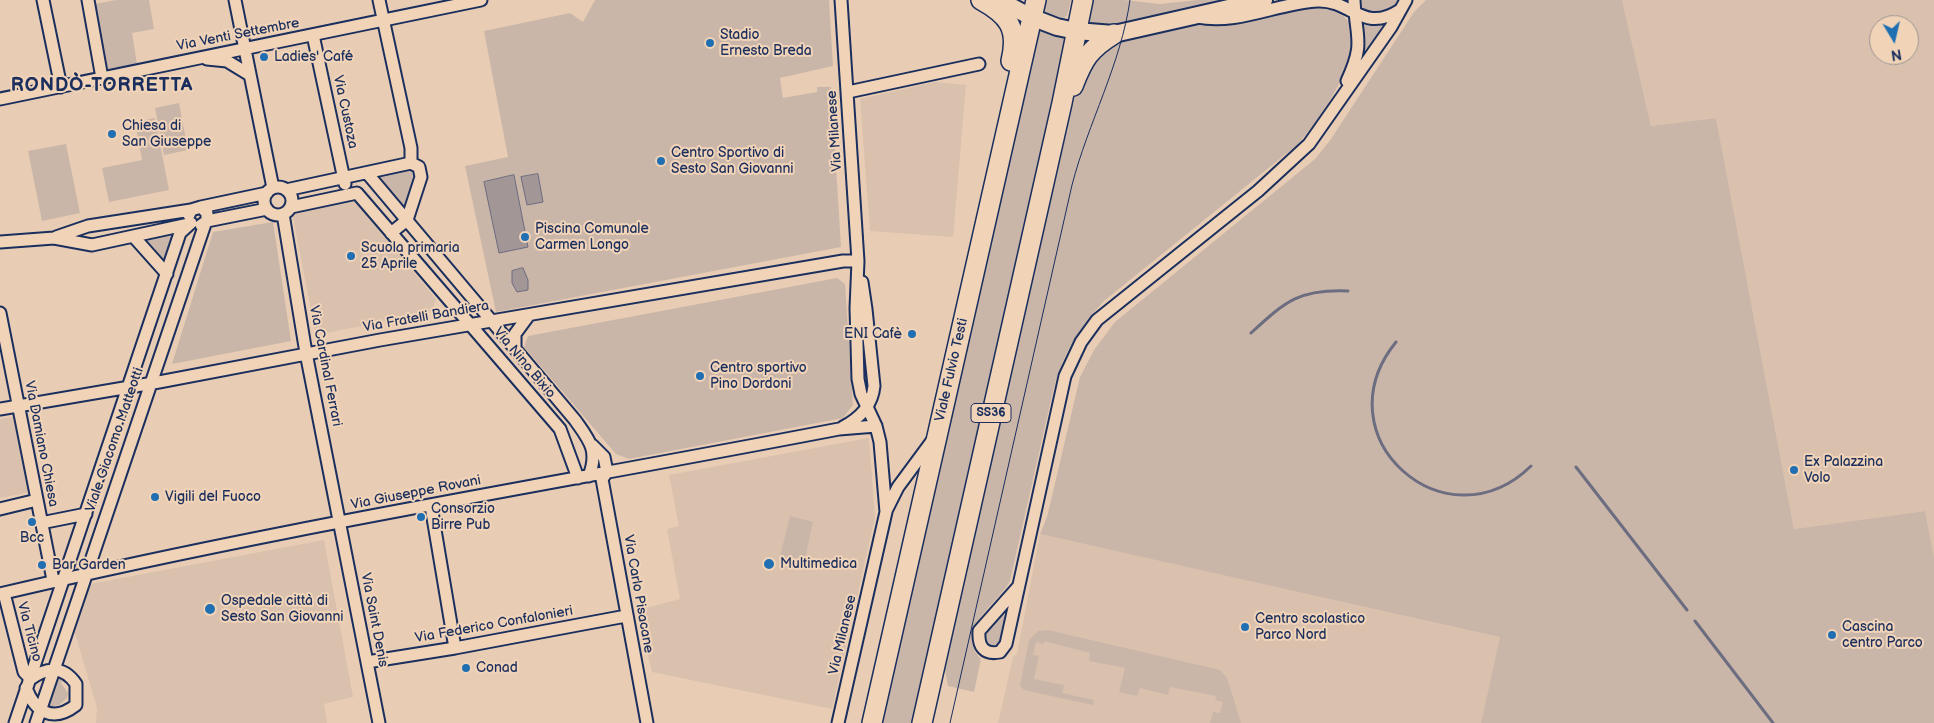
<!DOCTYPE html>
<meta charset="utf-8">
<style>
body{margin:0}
#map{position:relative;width:1934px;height:723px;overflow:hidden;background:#e8cdb4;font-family:"Balsamiq Sans",sans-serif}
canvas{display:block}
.north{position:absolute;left:1869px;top:15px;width:50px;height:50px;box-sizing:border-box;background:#f1d4b8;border:1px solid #9b9294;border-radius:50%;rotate:171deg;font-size:14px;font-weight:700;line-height:20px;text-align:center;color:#1b2f5e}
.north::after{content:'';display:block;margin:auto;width:18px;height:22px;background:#1f6fb2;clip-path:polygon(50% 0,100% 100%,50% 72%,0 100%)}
</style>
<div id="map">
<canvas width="1934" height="723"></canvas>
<div class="north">N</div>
</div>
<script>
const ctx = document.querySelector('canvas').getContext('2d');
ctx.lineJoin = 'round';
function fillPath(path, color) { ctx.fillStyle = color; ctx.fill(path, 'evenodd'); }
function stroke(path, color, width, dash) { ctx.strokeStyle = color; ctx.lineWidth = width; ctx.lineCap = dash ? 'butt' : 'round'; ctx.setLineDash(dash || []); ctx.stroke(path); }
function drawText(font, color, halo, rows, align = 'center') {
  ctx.font = font + ' "Balsamiq Sans",sans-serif'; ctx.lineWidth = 4; ctx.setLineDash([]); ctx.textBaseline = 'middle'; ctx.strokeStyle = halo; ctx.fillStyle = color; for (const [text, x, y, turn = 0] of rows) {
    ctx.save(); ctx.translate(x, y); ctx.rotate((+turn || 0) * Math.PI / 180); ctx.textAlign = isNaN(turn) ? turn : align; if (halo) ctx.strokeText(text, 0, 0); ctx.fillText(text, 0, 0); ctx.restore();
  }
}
fillPath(new Path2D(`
 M1622 0H1934V557L1925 511 1794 529 1716 118 1651 126ZM1879 25H1909V55H1879Z
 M935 82 966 85 953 237 870 231 860 99Z
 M354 201 436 299 432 312 316 335 292 213Z
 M13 417 30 492 0 498V419Z
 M869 438 875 517 832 709 652 672 638 610 680 599 667 529 679 526 669 475Z
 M1040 534 1501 634 1481 723H998L1013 657 1017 654Z
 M324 540 353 697 324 704 327 723H96L97 708 75 633 90 584Z`), '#d9c1ae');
fillPath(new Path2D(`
 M116 0H149L154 29 132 33 137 64 106 69 95 4Z
 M595 0H829L833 66 780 78 783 98 817 92V87H831L841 247 496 312 465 166 508 157 484 31 570 13 583 22Z
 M1044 0H1071L1067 16 1063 18 1045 12Z
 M1092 0H1124L1160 4 1197 0H1239L1115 27 1087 23Z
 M1359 0H1400L1395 7 1381 16 1366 13Z
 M1426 0H1622L1651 126 1716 118 1794 529 1925 511 1934 557V723H1481L1500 637 1040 534 1047 517 1080 377 1094 350 1115 322 1315 159 1331 139 1414 12Z
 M1307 8C1402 4 1325 114 1297 145L1104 301C1080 327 1063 353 1054 387L1010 581C997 605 953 630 981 659L974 692 948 686 944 665 1081 70 1100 46 1194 23C1231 29 1271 16 1307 8Z
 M1360 20 1390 21 1357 68 1364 44Z
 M1037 28 1065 35 1005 319 914 723H879Z
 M179 103 188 150 164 155 155 108Z
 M155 118 169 190 109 202 102 168 142 160 135 122Z
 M66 144 80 213 42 221 28 151Z
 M409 169 412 171 413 178 405 208 376 176Z
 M273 222 291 341 172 364 213 232Z
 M176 234 165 262 147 240Z
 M837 278 845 284 853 405 843 418 629 459 616 454 524 347 528 336Z
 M790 516 813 522 804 563 780 557Z
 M1003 613 1005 616 999 644 989 647 984 639 985 632Z
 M1048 630 1220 670 1227 678 1241 723H1210L1213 712 1220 713 1223 702 1215 700 1216 696 1170 687 1168 695 1140 688 1137 696 1119 692 1125 668 1089 661 1090 653 1044 641V644L1036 642 1033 655 1039 656 1034 679 1064 685 1062 693 1094 700 1093 705 1024 690 1020 685 1029 640 1038 631Z
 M58 674 64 677 61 683 68 693 67 698 59 705 54 706 51 712 45 711Z`), '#cab6a8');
const water = new Path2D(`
 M538 174 543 202 527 205 521 177Z
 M514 175 528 247 499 253 484 182Z
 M523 268 528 280V290L517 292 512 283V271Z`);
fillPath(water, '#a29696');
stroke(water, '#6c6d80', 1);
stroke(new Path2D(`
 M1251 333C1286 301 1299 289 1348 291
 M1396 342C1319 437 1446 549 1531 466
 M1576 467 1687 610
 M1695 621 1773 723`), '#6c6d80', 3);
const street = new Path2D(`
 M43 0 61 87
 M88 0 102 78
 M235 0 273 188
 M379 0 411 148V163
 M1197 17C1239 25 1277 3 1318 1 1352 0 1363 34 1400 10
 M313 35 345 184
 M207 59 227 61 250 75
 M1347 81C1365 42 1356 39 1354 0
 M848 92 979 64
 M0 99 481 0
 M367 173 575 420C589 440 599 450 589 476
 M264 201a14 14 0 1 1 28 0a14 14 0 1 1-28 0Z
 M286 190 411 163 419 167 421 177 407 220 391 233
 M201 207 267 193
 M291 207 357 193 560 429 578 478
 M283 214 306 353 379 723
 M189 215 191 210 201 207 207 213V221
 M201 225 207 221 267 209
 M56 237 88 226 191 210
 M134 237 167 274
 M0 242 54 238 92 245 189 224
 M0 313 53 580
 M515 348V334L529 315
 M0 409 159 382 380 340 843 261H858
 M843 427C860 418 872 406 874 386L866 309 862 282
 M592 445 604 457 607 472
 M607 472 602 479 647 723
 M431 506 455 648
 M0 509 37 500
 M886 511 898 487 932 441
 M41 523 86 514
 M1018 587 979 631C978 647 984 655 1000 652L1006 644 1065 376 1081 342 1097 320 1258 191 1309 144 1391 27 1406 0
 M4 593 24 672 29 677
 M0 594C277 528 559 483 839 429L876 426
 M367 662 455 648 626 616
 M26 688C35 712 53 723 76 705V684C63 665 46 667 29 680
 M15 723 180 233 191 223
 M36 723 206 221
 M838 723 886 512 880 442 876 426 861 394 858 379 856 308 858 261 841 0`);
const secondary = new Path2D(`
 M999 0 1031 17 1057 27 1076 31 1114 34 1264 0`);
const primary = new Path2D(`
 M981 0C1008 15 1019 28 1011 61
 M1073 86C1083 60 1089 49 1114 34
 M872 723 1036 0
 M922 723 1062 103 1083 0`);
stroke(street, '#1b2f5e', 15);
stroke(secondary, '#1b2f5e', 20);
stroke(primary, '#1b2f5e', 22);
stroke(street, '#f1d4b8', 11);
stroke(secondary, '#f1d4b8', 16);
stroke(primary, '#f1d4b8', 19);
stroke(new Path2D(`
 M950 723 1072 185C1088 123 1121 64 1130 0`), '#1b2f5e', 1);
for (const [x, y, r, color] of [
 [710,43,5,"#1f6fb2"],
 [264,57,5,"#1f6fb2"],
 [112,134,5,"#1f6fb2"],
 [661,161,5,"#1f6fb2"],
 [525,237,5,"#1f6fb2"],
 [351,256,5,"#1f6fb2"],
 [912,334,5,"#1f6fb2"],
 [700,376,5,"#1f6fb2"],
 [1794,470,5,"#1f6fb2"],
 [155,497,5,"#1f6fb2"],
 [421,517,5,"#1f6fb2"],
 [32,522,5,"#1f6fb2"],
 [769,564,6,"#1f6fb2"],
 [42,565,5,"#1f6fb2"],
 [210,609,6,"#1f6fb2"],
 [1245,627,5,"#1f6fb2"],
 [1832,635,5,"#1f6fb2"],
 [466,668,5,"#1f6fb2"]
]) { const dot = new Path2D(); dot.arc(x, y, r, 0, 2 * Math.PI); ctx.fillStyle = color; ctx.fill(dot); stroke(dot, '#f1d4b8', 2); }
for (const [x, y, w] of [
 [991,413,40]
]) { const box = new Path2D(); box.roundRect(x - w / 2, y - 9.5, w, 19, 4); ctx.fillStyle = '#f1d4b8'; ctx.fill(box); stroke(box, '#1b2f5e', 1); }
drawText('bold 12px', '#1b2f5e', null, [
 ["SS36",991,413]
]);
drawText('14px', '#1b2f5e', '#f1d4b8', [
 ["Via Venti Settembre",238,35,-11],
 ["Via Custoza",345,112,78],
 ["Via Milanese",835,131,-94],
 ["Via Fratelli Bandiera",426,317,-10],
 ["Via Nino Bixio",524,363,50],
 ["Via Cardinal Ferrari",325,366,79],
 ["Viale Fulvio Testi",952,370,-77],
 ["Viale Giacomo Matteotti",115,440,-71],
 ["Via Damiano Chiesa",41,444,79],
 ["Via Giuseppe Rovani",416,493,-11],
 ["Via Carlo Pisacane",638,594,80],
 ["Via Saint Denis",374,620,79],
 ["Via Federico Confalonieri",494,625,-10],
 ["Via Ticino",29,632,75],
 ["Via Milanese",843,635,-77]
]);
drawText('14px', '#1b2f5e', '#f1d4b8', [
 ["Stadio",720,35],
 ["Ernesto Breda",720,51],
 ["Ladies' Café",274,57],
 ["Chiesa di",122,126],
 ["San Giuseppe",122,142],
 ["Centro Sportivo di",671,153],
 ["Sesto San Giovanni",671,169],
 ["Piscina Comunale",535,229],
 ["Carmen Longo",535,245],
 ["Scuola primaria",361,248],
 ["25 Aprile",361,264],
 ["ENI Cafè",902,334,"right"],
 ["Centro sportivo",710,368],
 ["Pino Dordoni",710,384],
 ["Ex Palazzina",1804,462],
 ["Volo",1804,478],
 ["Vigili del Fuoco",165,497],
 ["Consorzio",431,509],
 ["Birre Pub",431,525],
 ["Bcc",32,538,"center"],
 ["Multimedica",780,564],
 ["Bar Garden",52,565],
 ["Ospedale città di",221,601],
 ["Sesto San Giovanni",221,617],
 ["Centro scolastico",1255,619],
 ["Parco Nord",1255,635],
 ["Cascina",1842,627],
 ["centro Parco",1842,643],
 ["Conad",476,668]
], 'left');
ctx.letterSpacing = '1px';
drawText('bold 19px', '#1b2f5e', '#f1d4b8', [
 ["RONDÒ-TORRETTA",102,86]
]);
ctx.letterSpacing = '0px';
</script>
